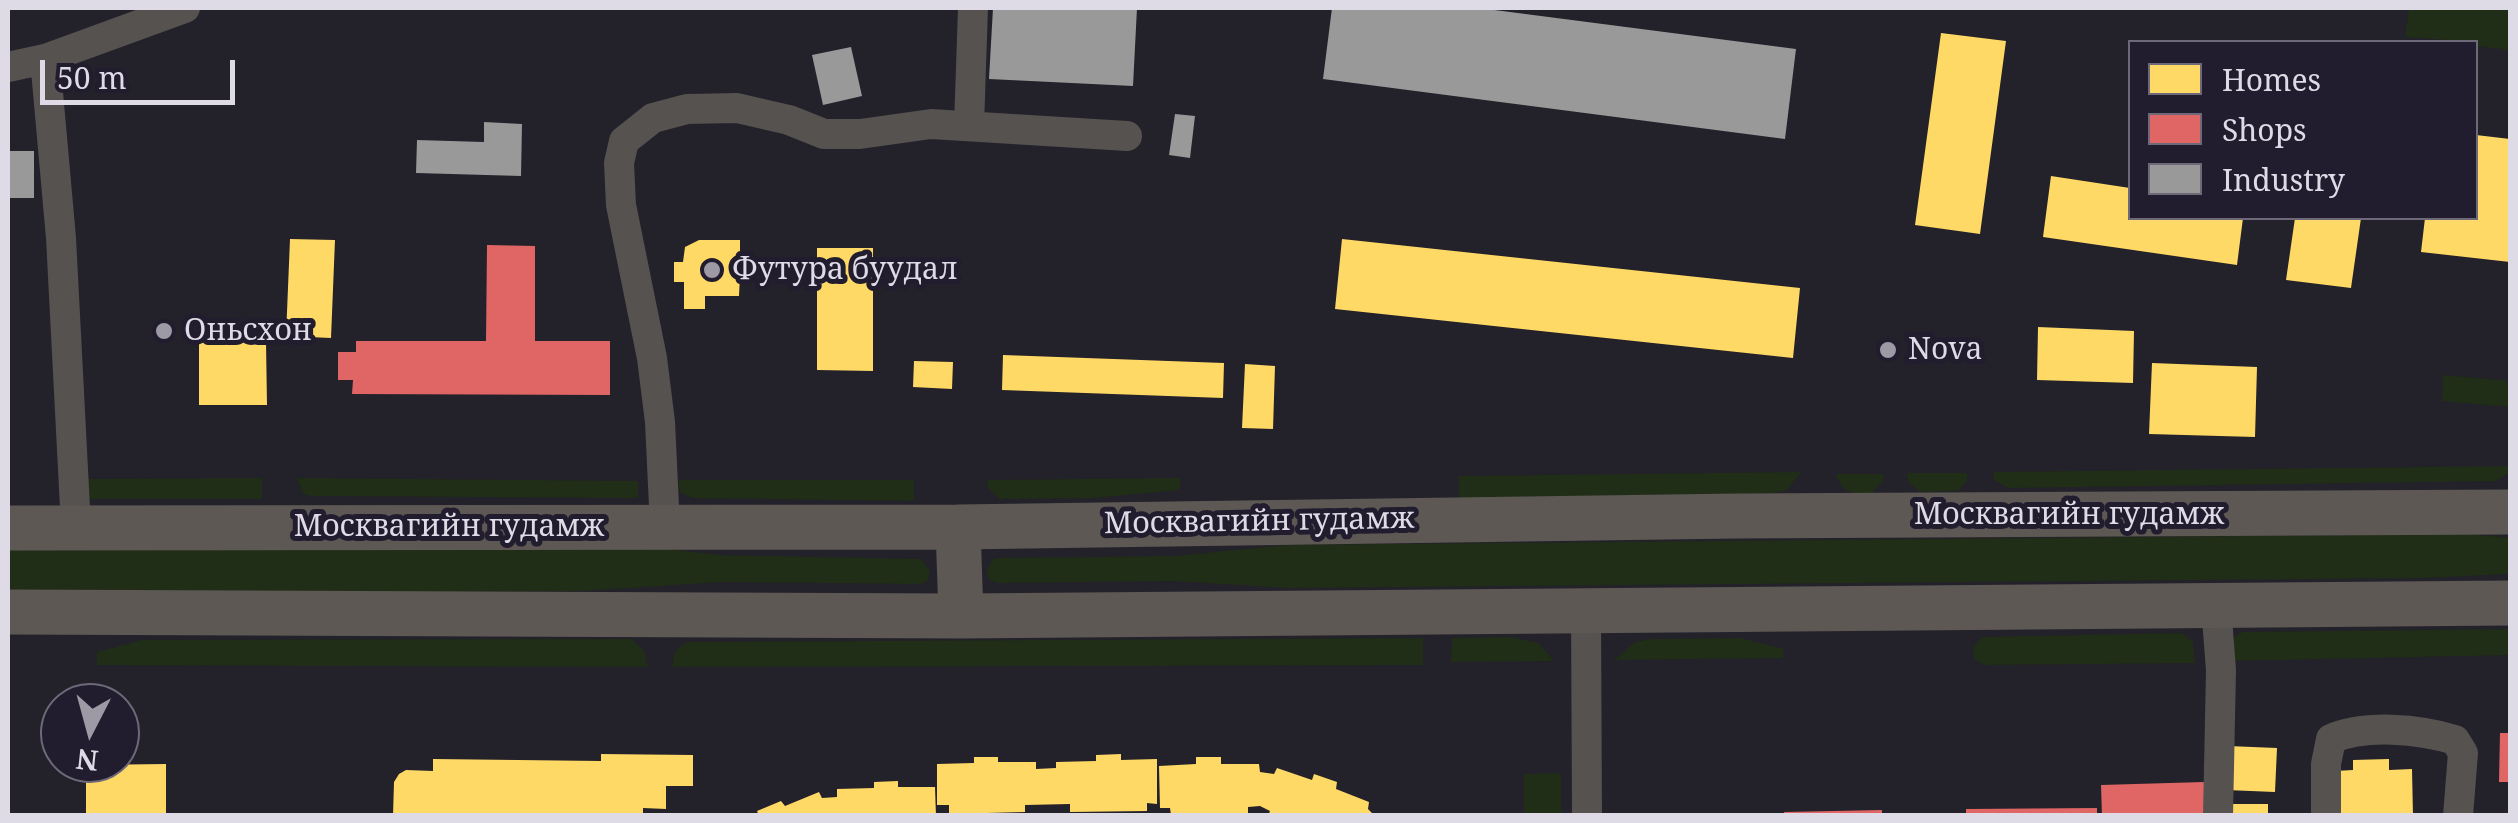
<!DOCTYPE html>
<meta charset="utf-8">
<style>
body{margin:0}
#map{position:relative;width:2518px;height:823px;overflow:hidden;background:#23212a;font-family:"Noto Serif",serif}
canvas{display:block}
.frame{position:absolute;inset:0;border:10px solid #dedbe7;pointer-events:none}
.legend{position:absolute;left:2128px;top:40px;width:350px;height:180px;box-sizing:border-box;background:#221d2e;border:2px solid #6d6978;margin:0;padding:12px 18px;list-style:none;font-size:30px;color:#dedbe7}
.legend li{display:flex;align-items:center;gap:20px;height:50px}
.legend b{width:50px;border:2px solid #6d6978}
.north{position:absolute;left:40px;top:683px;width:100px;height:100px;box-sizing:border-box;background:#221d2e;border:2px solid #6d6978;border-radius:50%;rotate:186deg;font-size:28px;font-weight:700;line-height:40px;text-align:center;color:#dedbe7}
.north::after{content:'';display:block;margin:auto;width:35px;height:45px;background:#9d9aa5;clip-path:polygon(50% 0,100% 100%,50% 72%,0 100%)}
.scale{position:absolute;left:40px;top:60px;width:195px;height:45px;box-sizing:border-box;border:5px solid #dedbe7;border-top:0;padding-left:12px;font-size:30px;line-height:35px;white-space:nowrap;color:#dedbe7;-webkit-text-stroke:8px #221d2e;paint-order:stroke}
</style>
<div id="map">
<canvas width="2518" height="823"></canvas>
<div class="frame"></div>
<ul class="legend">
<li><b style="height:28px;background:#ffd966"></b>Homes</li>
<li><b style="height:28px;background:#e06666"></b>Shops</li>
<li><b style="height:28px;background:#999"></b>Industry</li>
</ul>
<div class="north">N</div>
<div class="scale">50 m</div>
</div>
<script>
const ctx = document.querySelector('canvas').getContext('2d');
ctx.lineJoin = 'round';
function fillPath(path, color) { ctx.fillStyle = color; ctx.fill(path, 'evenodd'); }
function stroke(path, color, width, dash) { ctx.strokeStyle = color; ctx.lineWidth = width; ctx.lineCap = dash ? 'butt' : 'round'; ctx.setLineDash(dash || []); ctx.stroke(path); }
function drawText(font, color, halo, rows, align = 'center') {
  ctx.font = font + ' "Noto Serif",serif'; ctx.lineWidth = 10; ctx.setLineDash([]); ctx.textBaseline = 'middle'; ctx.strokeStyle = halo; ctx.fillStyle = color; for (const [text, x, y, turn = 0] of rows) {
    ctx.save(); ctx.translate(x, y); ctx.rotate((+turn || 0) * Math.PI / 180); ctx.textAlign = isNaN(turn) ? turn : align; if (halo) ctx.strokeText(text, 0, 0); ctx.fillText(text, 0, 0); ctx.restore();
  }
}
fillPath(new Path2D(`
 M2409 8H2510V50L2476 46V42L2405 37Z
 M2443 375 2510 381V407L2442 401Z
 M2510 466 2508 473 2496 481 2008 488 1994 480 1993 472Z
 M1801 472 1787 490 1774 493 1459 498V476Z
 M1907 473H1967V481L1958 491 1920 492 1908 482Z
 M1836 474H1884L1883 481 1872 493C1854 494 1842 494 1836 474Z
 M262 478V499H84L83 479Z
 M297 478 638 481V498L311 496 303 494Z
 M1181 478 1179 490 1094 498 1000 499 988 488 987 480Z
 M678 480H914V501L692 498 680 492Z
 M2467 534 2510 538V574L2422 578 1288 588 1173 581 999 583 989 580 986 571 993 559 999 558 1174 556 1287 545Z
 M629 545 721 555 921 559 930 571 928 580 922 584 721 582 583 591 8 594V546Z
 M2510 629V655L2231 661C2231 647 2229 638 2243 632Z
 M2182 633 2193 642 2195 663 1984 665 1974 659 1973 648 1982 637Z
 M1510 637 1539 643 1554 661 1451 662 1452 638Z
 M1423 638V665L672 667 675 651 687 642Z
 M1741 638 1784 649 1782 658 1614 660 1635 642 1651 639Z
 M632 639 644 651 648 667 97 665V652L142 640Z
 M1561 773V815H1524V774Z`), '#202d17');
fillPath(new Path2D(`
 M1941 33 2006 41 1980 234 1915 225Z
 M2476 135 2510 139V262L2421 252 2425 218H2476Z
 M2051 176 2130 188V218H2243L2237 265 2043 237Z
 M2295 218H2361L2351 288 2286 280Z
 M290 239 335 240 331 338 286 336Z
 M1342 239 1800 288 1793 358 1335 309Z
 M699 240H740V266L749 265V275H740L739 296H705V309H684V282H674V262H683L685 247Z
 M817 248H873V371L817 370Z
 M2038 327 2134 331 2133 383 2037 380Z
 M199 342H266L267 405H199Z
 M1003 355 1224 363 1223 398 1002 390Z
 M914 361 953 362 952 389 913 387Z
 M2152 363 2257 367 2255 437 2149 434Z
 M1245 364 1275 366 1273 429 1242 428Z
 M2228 746 2277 748 2275 792 2226 790Z
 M601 754 693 755V786H666V809L643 808V816H393L394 782 399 774 406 770 433 771V759L601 761Z
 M1121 754V760L1157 759V804L1147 803V811L1070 812V804L1025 805V812L949 814V805H937V764L974 763V757H998V762H1036V769L1056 768V762L1096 761V755Z
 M1196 757H1221V764H1259L1260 772 1274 774 1277 768 1312 780 1314 774 1337 782 1336 789 1369 802 1368 809 1375 816H1268L1270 811 1260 806 1248 807V814L1171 815 1170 808H1160L1159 766 1196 764Z
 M2389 759V770L2412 769 2413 816H2337L2335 771 2353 770V760Z
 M166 764V816H86V765Z
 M898 781V787H935L936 816H759L757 811 781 801 785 806 819 792 822 798 837 797V789L874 788V782Z
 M2226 804H2268V816H2226Z`), '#ffd966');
fillPath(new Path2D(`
 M487 245 535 246V341H610V395L352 394 353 380H338V352H356V341H486Z
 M2500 733H2510V782H2499Z
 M2204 782 2205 816H2102L2101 785Z
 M2097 808V816H1966V809Z
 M1882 810V816H1785L1784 812Z`), '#e06666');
fillPath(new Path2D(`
 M993 8H1137L1133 86 989 79Z
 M1332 8H1479L1796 49 1785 139 1323 79Z
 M851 47 862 96 823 105 812 55Z
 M1175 114 1195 116 1190 158 1169 155Z
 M484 122 522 124 521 176 416 173 417 140 484 142Z
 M8 151H34V198H8Z`), '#999');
stroke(new Path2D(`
 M45 59 185 8
 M8 67 45 59 61 238 76 527
 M969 126 973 8
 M665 527 660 422 652 358 621 205 619 163 624 141 653 118 687 109 737 108 789 120 824 134H860L931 124 1127 136
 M2216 605 2221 670 2218 816
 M1586 612 1587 816
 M2326 816V764L2331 739C2365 724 2419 729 2455 740L2463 753 2458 816`), '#55524f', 30);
stroke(new Path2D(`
 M958 527 961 616
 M8 528 958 527 1737 516 2510 512
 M8 612 961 616 2510 603`), '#5d5854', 45);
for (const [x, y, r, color] of [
 [712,270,10,"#9d9aa5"],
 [164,331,10,"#9d9aa5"],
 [1888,350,10,"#9d9aa5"]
]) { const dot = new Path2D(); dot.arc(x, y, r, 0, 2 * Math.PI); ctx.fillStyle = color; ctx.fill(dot); stroke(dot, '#221d2e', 4); }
drawText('30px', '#dedbe7', '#221d2e', [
 ["Футура буудал",732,270],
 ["Оньсхон",184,331],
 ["Nova",1908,350]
], 'left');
drawText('30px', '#dedbe7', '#221d2e', [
 ["Москвагийн гудамж",2069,515],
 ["Москвагийн гудамж",1259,522,-1],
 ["Москвагийн гудамж",449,527]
]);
</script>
